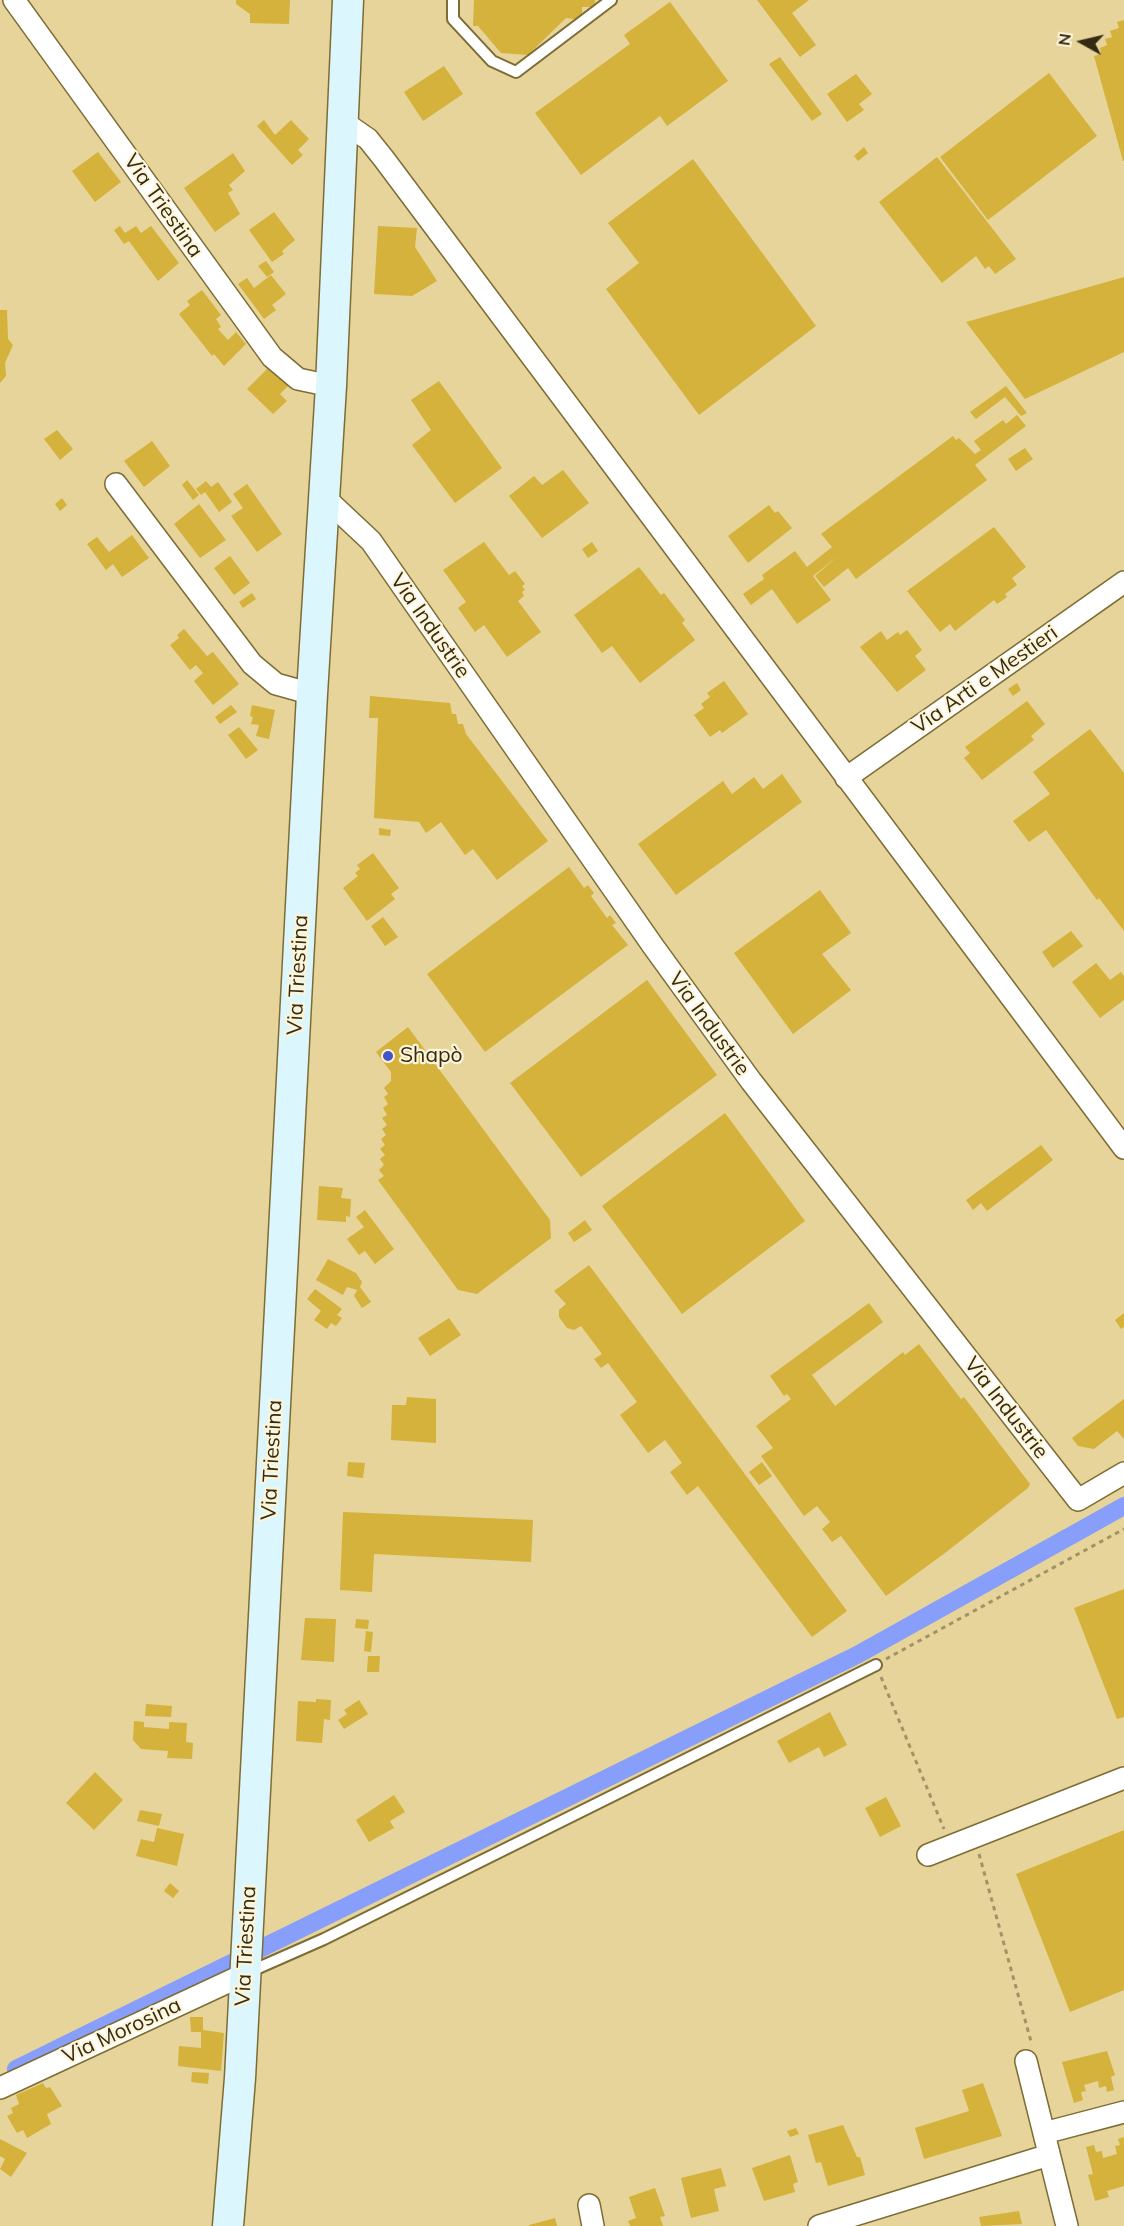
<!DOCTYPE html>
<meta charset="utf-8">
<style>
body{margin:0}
#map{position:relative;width:1124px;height:2226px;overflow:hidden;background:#e6d49a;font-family:Mulish,sans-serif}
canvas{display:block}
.north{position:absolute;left:1052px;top:12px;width:60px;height:60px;-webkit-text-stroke:4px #fef5d8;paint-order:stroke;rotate:278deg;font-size:16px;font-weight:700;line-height:24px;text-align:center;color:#332b14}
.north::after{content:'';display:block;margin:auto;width:21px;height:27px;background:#332b14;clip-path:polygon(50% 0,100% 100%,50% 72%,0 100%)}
</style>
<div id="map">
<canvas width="1124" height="2226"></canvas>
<div class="north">N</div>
</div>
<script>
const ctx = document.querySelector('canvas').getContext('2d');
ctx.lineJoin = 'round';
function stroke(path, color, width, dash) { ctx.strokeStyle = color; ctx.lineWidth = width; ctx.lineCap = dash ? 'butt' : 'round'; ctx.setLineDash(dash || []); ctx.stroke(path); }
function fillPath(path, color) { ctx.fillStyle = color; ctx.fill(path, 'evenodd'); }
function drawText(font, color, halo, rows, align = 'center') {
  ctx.font = font + ' Mulish,sans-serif'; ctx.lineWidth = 4.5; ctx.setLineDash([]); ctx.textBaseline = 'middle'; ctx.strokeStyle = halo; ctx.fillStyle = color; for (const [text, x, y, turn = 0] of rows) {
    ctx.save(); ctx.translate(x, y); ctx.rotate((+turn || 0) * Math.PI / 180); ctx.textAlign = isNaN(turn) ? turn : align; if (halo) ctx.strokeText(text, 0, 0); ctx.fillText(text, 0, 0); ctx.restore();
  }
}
stroke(new Path2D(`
 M16 2069 857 1655 1124 1506`), '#889efb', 18);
fillPath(new Path2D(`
 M236 0H290L289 24 250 23V14L236 4Z
 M474 0H595V7H582V20L566 18 528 55 501 53 478 26H473Z
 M757 0H809L792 13 816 45 800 57Z
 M670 2 728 81 667 126 660 116 581 175 535 113 630 44 624 35Z
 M1124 20V161H1123L1094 56 1101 54 1100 48 1107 45 1105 39 1112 37 1110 31 1119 28 1117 22Z
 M780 57 822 114 812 121 769 64Z
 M444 66 463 94 423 121 404 92Z
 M1049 73 1097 136 988 220 940 157Z
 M856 74 872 94 859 104 864 110 847 122 827 94Z
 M264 120 275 135 291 120 309 139 298 150 303 155 292 165 257 126Z
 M864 147 868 153 858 161 854 156Z
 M98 152 121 182 95 202 72 171Z
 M233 153 245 171 229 185 233 190 228 193 240 214 215 232 184 188Z
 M937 157 1016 259 995 274 989 266 985 269 976 256 942 283 879 202Z
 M693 159 816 326 699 415 606 289 639 263 608 223Z
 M274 212 295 240 282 251 284 254 272 262 249 230Z
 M120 226 125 233 136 226 141 233 151 226 179 263 158 281 129 241 124 244 114 230Z
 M378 226 417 228 415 247 437 281 412 296 374 294Z
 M266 261 274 272 267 277 258 266Z
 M271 275 286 294 272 305 276 310 264 319 238 284 247 278 254 288Z
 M1124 277V352L1025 399 966 322Z
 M202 290 221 315 216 319 221 327 218 329 228 340 236 332 246 344 224 366 214 354 212 356 179 314 190 305 187 301Z
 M0 310H7L8 339 13 345 5 363 6 376 0 383Z
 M271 365 290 384 280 394 287 401 273 414 247 389Z
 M439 381 502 468 455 503 412 445 431 430 411 400Z
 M1006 386 1027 413 1021 416 1005 397 976 419 970 412Z
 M1017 415 1026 426 975 465 987 480 856 579 848 568 824 587 815 576 838 556 813 576 831 600 797 624 772 589 751 605 743 594 764 579 762 575 795 551 807 567 832 547 821 534 953 436 956 440 959 438 975 454 981 450 974 441 1003 420 1006 424Z
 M57 430 73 449 60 460 44 439Z
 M152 441 170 466 144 487 124 461Z
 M1025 448 1033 459 1016 471 1008 459Z
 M563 470 589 503 542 538 509 496 534 476 542 485Z
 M187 480 199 495 193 500 182 485Z
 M206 481 211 487 218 482 232 502 219 512 205 492 201 495 196 489Z
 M247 484 282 534 257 552 231 516 243 508 233 494Z
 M62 498 67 505 60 511 55 504Z
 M199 504 226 540 200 558 174 524Z
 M769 505 775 513 778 511 792 528 748 563 728 536Z
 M994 527 1026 567 1012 578 1017 585 1005 594 1007 597 997 604 994 600 955 631 950 624 940 632 907 591Z
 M132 535 149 558 122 577 113 564 106 570 87 544 97 537 109 552Z
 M484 542 509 575 515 571 525 584 522 586 525 590 522 592 524 596 518 601 541 632 507 657 484 625 475 632 458 608 466 602 443 570Z
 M592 542 598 551 588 558 582 549Z
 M230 556 250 583 234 595 214 568Z
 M639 567 661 595 664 593 685 620 682 623 695 640 640 683 612 646 602 653 574 615Z
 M252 593 256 599 243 608 239 602Z
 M184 629 207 656 213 652 239 684 213 705 194 681 203 673 196 665 190 670 170 645 179 638 177 635Z
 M907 630 922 650 915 656 926 670 897 692 860 647 881 631 887 640 898 632 900 635Z
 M724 681 748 714 722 733 720 730 710 737 694 715 704 708 701 704 710 697 707 693Z
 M1017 683 1021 690 1013 696 1008 689Z
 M370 696 450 703 452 714H456L458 724H463L466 734 548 841 497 880 473 849 465 855 441 822 426 833 419 822 374 818 378 718H369Z
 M1027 701 1045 724 1031 736 1034 740 982 780 964 758 970 753 965 747Z
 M231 705 237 712 220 724 215 717Z
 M252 705 275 710 269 739 256 736 259 725 251 724 253 717 250 716Z
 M239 727 258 750 246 759 228 735Z
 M1090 729 1124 773V931L1099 898 1097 900 1046 830 1029 842 1013 821 1050 794 1033 772Z
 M782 774 802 802 676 895 638 844 723 781 732 794 754 777 763 789Z
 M379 828 391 830 390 836 379 835Z
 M373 853 399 888 391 894 395 899 367 921 343 888 358 876 355 873 360 869 357 865Z
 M569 867 584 888 588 885 594 893 591 896 607 918 610 915 616 923 612 925 628 945 485 1052 427 974Z
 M820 890 851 933 822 954 851 990 793 1034 734 953Z
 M383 917 398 937 385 946 371 926Z
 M1071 931 1083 946 1053 968 1042 952Z
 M1096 963 1110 980 1121 972 1124 976V1000L1100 1018 1072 982Z
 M647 980 717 1075 581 1177 510 1083Z
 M408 1027 550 1220 551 1238 477 1294 458 1290 378 1180 384 1176 379 1170 384 1165 380 1159 385 1155 380 1149 385 1145 381 1139 386 1135 382 1129 387 1125 382 1118 387 1115 383 1108 388 1104 384 1097 388 1094 384 1088 391 1081V1072L376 1052Z
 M725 1113 805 1221 682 1314 602 1206Z
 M1041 1145 1053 1160 987 1211 981 1203 973 1210 966 1200Z
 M319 1186 343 1188 341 1198 351 1199 350 1217 346 1216V1222L317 1220Z
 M365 1210 394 1249 375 1264 365 1251 359 1255 347 1239 364 1227 356 1217Z
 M585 1220 592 1230 574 1242 568 1233Z
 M328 1259 356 1273 362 1282 360 1287 371 1302 362 1308 354 1296 357 1290 347 1287 343 1295 316 1280Z
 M589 1265 847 1611 812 1637 698 1486 687 1495 670 1472 682 1463 665 1440 648 1453 620 1415 637 1402 608 1363 601 1368 594 1359 602 1354 581 1326 574 1330 567 1328 559 1317V1310L566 1304 554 1291Z
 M315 1289 342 1309 337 1315 342 1318 336 1326 331 1323 327 1329 314 1320 321 1311 307 1299Z
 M869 1303 883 1322 812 1375 835 1406 903 1352 905 1355 919 1344 961 1399 964 1397 1030 1484 1028 1488 945 1553 886 1596 841 1536 832 1542 822 1529 830 1522 817 1506 804 1516 761 1456 773 1448 756 1426 791 1399 787 1394 784 1396 770 1376Z
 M1124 1313V1327L1121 1329 1115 1320Z
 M449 1318 461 1335 430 1356 418 1338Z
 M407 1397 436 1399V1443L391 1440 392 1405H406Z
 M1124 1399V1439L1117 1431 1094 1449 1078 1446 1072 1438Z
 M348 1462 365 1463 363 1478 347 1476Z
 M762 1462 772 1476 759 1485 749 1472Z
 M343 1512 533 1520 531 1562 374 1554 372 1592 340 1590Z
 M1124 1589V1717L1117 1719 1074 1608Z
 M305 1618 336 1619 334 1662 301 1660Z
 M356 1619 369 1620 368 1629 355 1628Z
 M366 1631 373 1632 371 1652 364 1651Z
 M368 1656H380L379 1672H367Z
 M316 1699 331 1700 330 1720 324 1719 322 1743 296 1741 298 1701 316 1702Z
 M359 1700 368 1714 344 1729 338 1720 347 1714 344 1710Z
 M146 1704 172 1706 171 1717 145 1716Z
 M830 1712 847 1745 824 1757 819 1747 789 1763 777 1741Z
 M134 1721 144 1722V1727L169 1729V1722L187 1723 186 1742 193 1743 192 1759 167 1758 168 1751 141 1749 133 1740Z
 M95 1772 123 1800 94 1830 66 1803Z
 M394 1795 405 1812 390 1821 394 1828 369 1842 356 1820Z
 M886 1797 901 1826 880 1837 865 1808Z
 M140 1810 162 1814 159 1826 137 1821Z
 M157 1828 184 1834 177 1866 136 1856 141 1839 154 1842Z
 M1124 1830V1990L1070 2012 1016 1874Z
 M170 1883 179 1891 173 1898 164 1891Z
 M190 2017H203V2030L224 2033 221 2071 178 2066 179 2046 201 2048V2032H191Z
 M1107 2051 1115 2075 1111 2077 1114 2090 1107 2092 1106 2086 1099 2088 1098 2081 1084 2085 1086 2091 1081 2092 1083 2100 1074 2103 1062 2062Z
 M192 2072 209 2073 208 2084 191 2082Z
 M43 2083 46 2088 50 2087 62 2106 47 2114 51 2124 27 2138 23 2130 17 2133 7 2116 13 2113 11 2108 19 2104 16 2095Z
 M983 2083 1002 2136 924 2159 915 2128 969 2111 962 2090Z
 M843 2125 857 2157H860L865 2175 828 2186 821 2162 816 2163 808 2135Z
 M796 2128 799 2134 790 2137 787 2131Z
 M1124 2137V2186L1107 2191 1109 2197 1095 2201 1088 2175 1093 2174 1086 2147 1094 2145 1096 2152 1102 2151 1103 2158 1117 2154 1115 2146 1120 2145 1118 2139Z
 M0 2139 27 2153 11 2177 0 2169 5 2159 0 2156Z
 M790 2155 798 2182 793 2184 795 2192 764 2201 752 2168Z
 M721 2168 726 2186 714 2189 719 2211 691 2218 681 2178Z
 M655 2188 665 2216 660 2217 663 2226H630L628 2221 636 2218 629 2197Z
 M1019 2211 1022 2224 981 2226 979 2217Z
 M555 2218 557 2226H529V2225Z`), '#d4b23c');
const service = new Path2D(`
 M453 0V19L492 61 516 72 611 0
 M249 1972 324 1939 876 1665`);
const minor = new Path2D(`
 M14 0 272 357 298 379 331 386
 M342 121 368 139 384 159 1124 1148
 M116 484 252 664 276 684 312 694
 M323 496 371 541 653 946 751 1081 1078 1500 1124 1473
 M846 778 1124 582
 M928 1855 1124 1778
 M1026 2061 1067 2226
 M0 2088 245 1974
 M1044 2133 1124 2112
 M589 2205 593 2226
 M819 2226 1049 2155`);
const secondary = new Path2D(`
 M228 2226 240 2078 312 694 331 386 348 0`);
stroke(service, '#7d6c34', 14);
stroke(minor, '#7d6c34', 24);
stroke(secondary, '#7d6c34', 33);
stroke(new Path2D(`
 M886 1659 1124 1529
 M881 1677 944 1829
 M979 1854 1032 2045`), '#a19366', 3, [4.5, 4.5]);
stroke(service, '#fff', 10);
stroke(minor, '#fff', 21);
stroke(secondary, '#dbf7fd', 30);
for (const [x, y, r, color] of [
 [388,1056,6,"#4453c7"]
]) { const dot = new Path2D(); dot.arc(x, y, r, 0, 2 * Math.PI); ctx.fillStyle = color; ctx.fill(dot); stroke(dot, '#fef5d8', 2); }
drawText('21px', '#332b14', '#fef5d8', [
 ["Via Triestina",163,206,55],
 ["Via Industrie",430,626,55],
 ["Via Arti e Mestieri",985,680,-35],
 ["Via Triestina",298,975,-87],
 ["Via Industrie",709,1024,54],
 ["Via Industrie",1006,1408,52],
 ["Via Triestina",272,1460,-87],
 ["Via Triestina",246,1946,-87],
 ["Via Morosina",122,2031,-25]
]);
drawText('21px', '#332b14', '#fef5d8', [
 ["Shapò",400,1056]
], 'left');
</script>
